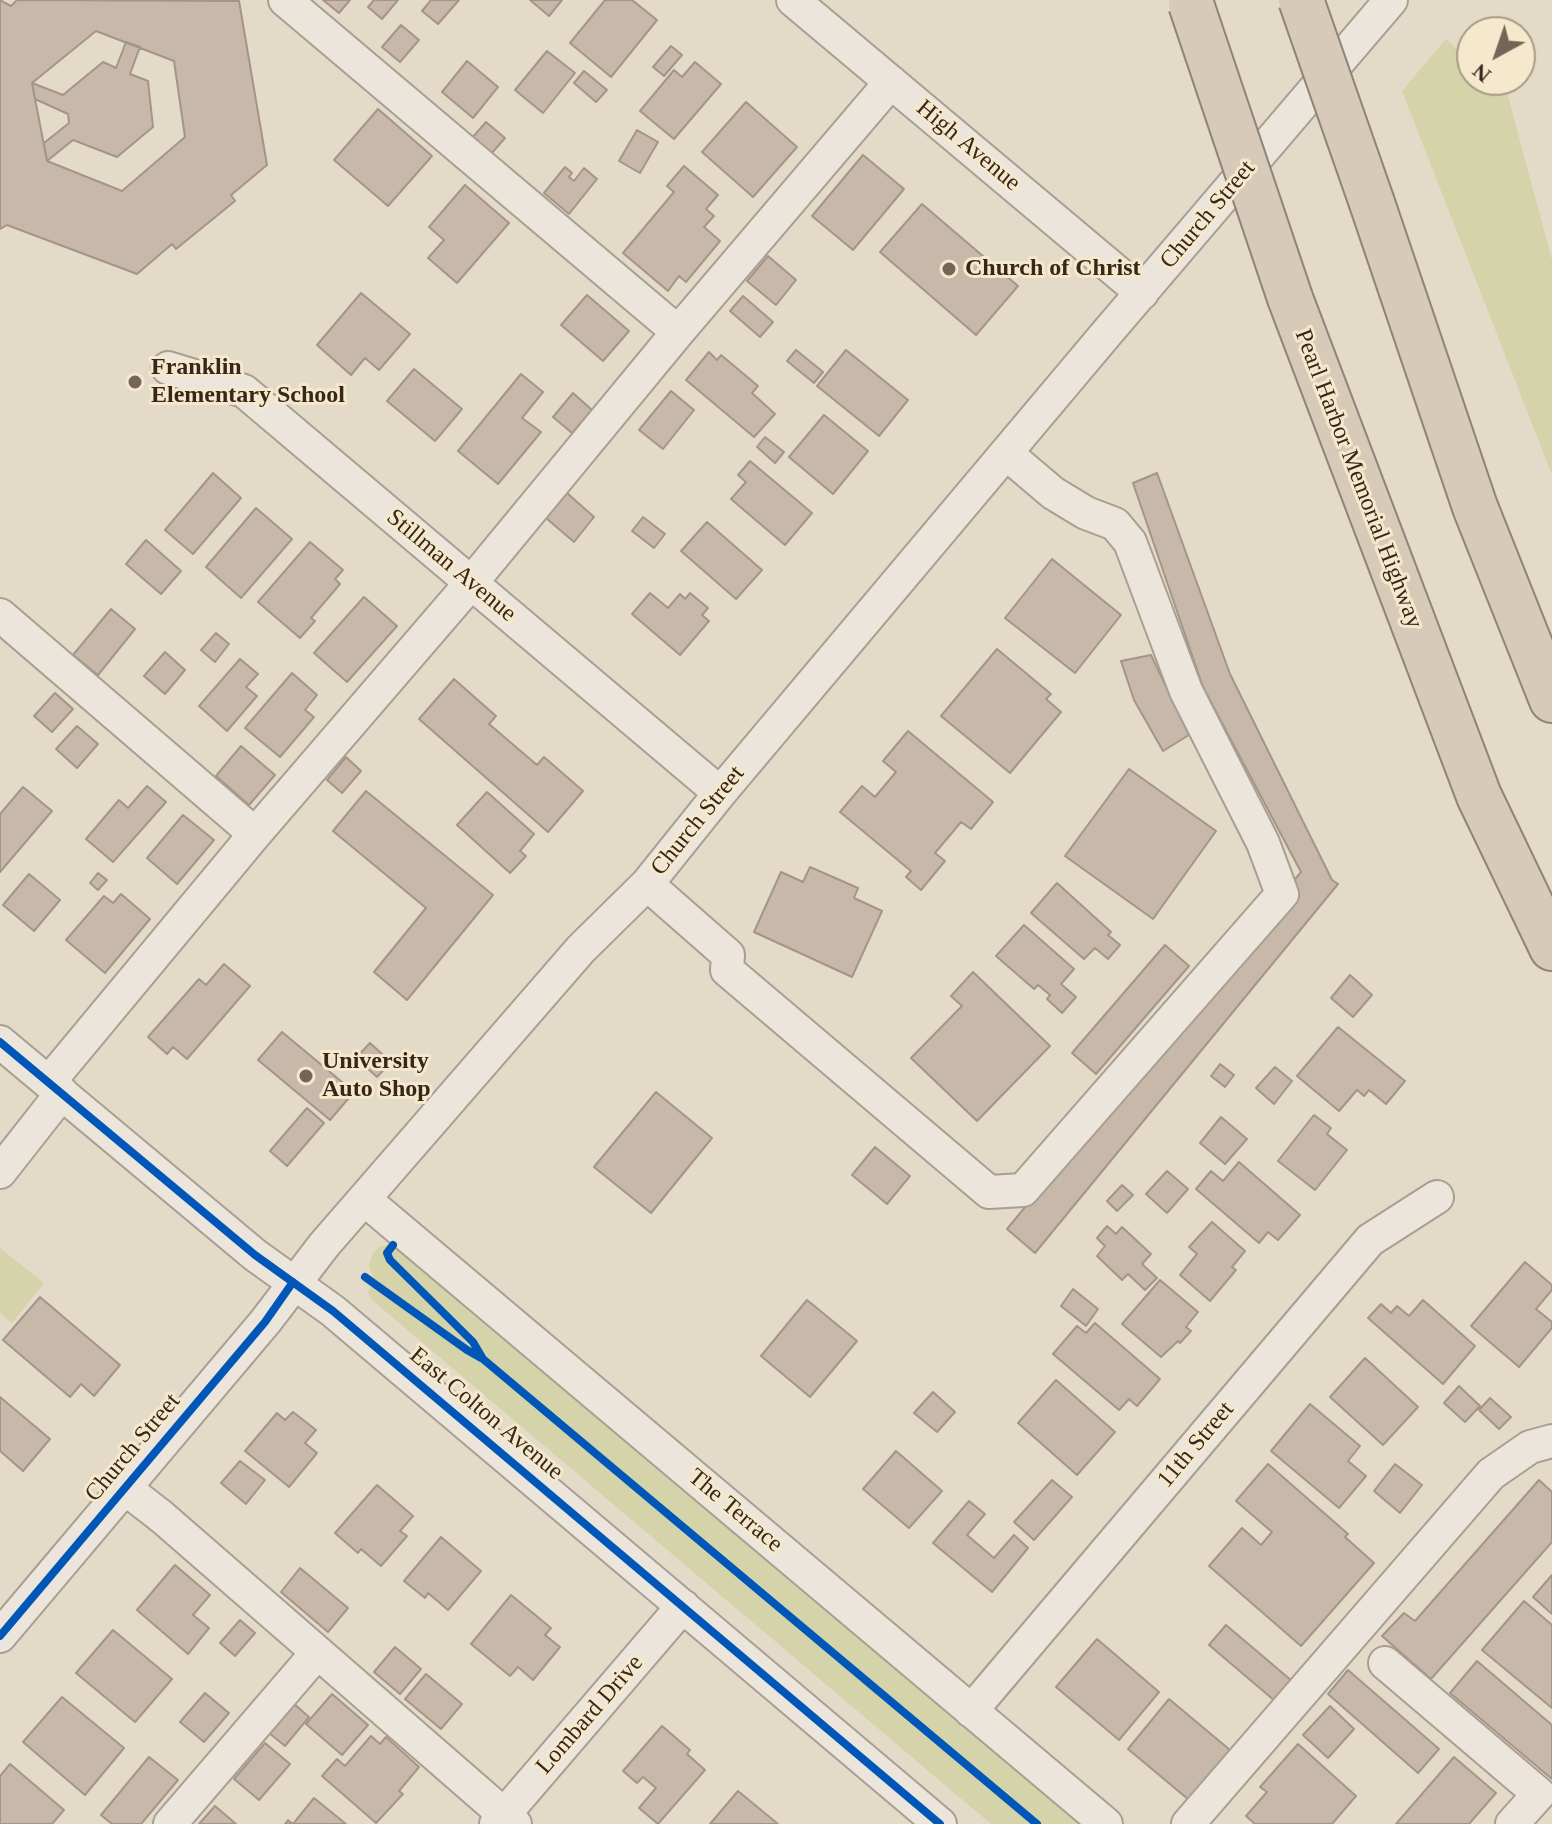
<!DOCTYPE html>
<style>
body{margin:0}
#map{position:relative;width:1552px;height:1824px;overflow:hidden;background:#e4dac8;font-family:"Times New Roman",serif}
canvas{display:block}
.north{position:absolute;left:1456px;top:16px;width:80px;height:80px;box-sizing:border-box;background:#f6e8cc;border:2px solid #a99b85;border-radius:50%;rotate:220deg;font-size:22px;font-weight:700;line-height:32px;text-align:center;color:#36271b}
.north::after{content:'';display:block;margin:auto;width:28px;height:36px;background:#736658;clip-path:polygon(50% 0,100% 100%,50% 72%,0 100%)}
</style>
<div id="map">
<canvas width="1552" height="1824"></canvas>
<div class="north">N</div>
</div>
<script>
const ctx = document.querySelector('canvas').getContext('2d');
ctx.lineJoin = 'round';
function fillPath(path, color) { ctx.fillStyle = color; ctx.fill(path, 'evenodd'); }
function stroke(path, color, width, dash) { ctx.strokeStyle = color; ctx.lineWidth = width; ctx.lineCap = dash ? 'butt' : 'round'; ctx.setLineDash(dash || []); ctx.stroke(path); }
function drawText(font, color, halo, rows, align = 'center') {
  ctx.font = font + ' "Times New Roman",serif'; ctx.lineWidth = 6; ctx.setLineDash([]); ctx.textBaseline = 'middle'; ctx.strokeStyle = halo; ctx.fillStyle = color; for (const [text, x, y, turn = 0] of rows) {
    ctx.save(); ctx.translate(x, y); ctx.rotate((+turn || 0) * Math.PI / 180); ctx.textAlign = isNaN(turn) ? turn : align; if (halo) ctx.strokeText(text, 0, 0); ctx.fillText(text, 0, 0); ctx.restore();
  }
}
fillPath(new Path2D(`
 M1446 39 1472 63V80H1491L1508 96 1552 260V475L1402 91Z
 M387 1245 397 1249 1079 1824H991L372 1300 368 1293 373 1275 369 1268C371 1256 374 1247 387 1245Z
 M0 1248 44 1283 12 1323 0 1313Z`), '#d5d3aa');
const building = new Path2D(`
 M0 0 11 6 17 0 239 1 267 165 231 195 235 201 176 249 172 244 137 274 7 225 0 229ZM96 31 174 61 185 137 122 191 47 161 32 83Z
 M323 0H350L339 13Z
 M374 0H398L382 19 368 7Z
 M431 0H459L438 24 422 11Z
 M530 0H562L549 16Z
 M605 0H632L657 20 611 77 570 43Z
 M401 25 419 40 400 62 382 47Z
 M126 42 140 47 130 74 148 81 153 127 117 157 73 140 47 161 44 143 69 123 68 114 35 99 32 83 63 95 103 62 116 68Z
 M671 46 682 55 664 76 653 67Z
 M547 51 575 73 543 113 515 90Z
 M467 61 498 87 473 118 442 92Z
 M695 62 721 84 674 139 640 111 674 70 682 77Z
 M584 71 607 90 596 102 574 83Z
 M746 102 797 147 753 197 702 152Z
 M378 109 432 156 388 206 334 160Z
 M486 122 505 138 491 154 472 138Z
 M637 130 658 142 640 173 619 161Z
 M863 155 904 189 853 250 812 216Z
 M684 166 718 195 706 209 714 216 704 227 720 241 686 282 679 276 668 291 623 253 674 192 667 186Z
 M565 167 572 173 569 177 574 181 584 168 597 179 569 214 544 193Z
 M465 185 509 223 457 283 428 258 444 240 429 227Z
 M922 204 1018 286 976 335 880 252Z
 M768 256 796 280 776 305 747 281Z
 M361 293 410 334 379 370 365 358 351 375 317 345Z
 M587 295 629 331 603 361 561 325Z
 M743 296 773 322 760 337 730 311Z
 M796 350 823 372 814 383 787 361Z
 M846 350 908 400 879 436 817 386Z
 M709 352 717 360 721 355 758 386 752 393 775 414 754 437 686 380Z
 M414 369 462 409 435 441 387 401Z
 M521 374 543 392 522 418 541 432 498 484 458 451Z
 M671 391 694 410 663 449 639 430Z
 M573 393 592 410 572 433 553 417Z
 M824 415 868 451 833 494 789 457Z
 M765 437 784 452 775 463 757 447Z
 M750 461 812 513 785 545 731 499 746 482 738 475Z
 M213 473 241 498 193 554 165 530Z
 M1157 473 1230 674 1332 880 1338 884 1035 1253 1007 1229 1301 872 1203 687 1133 483Z
 M567 493 594 517 574 542 546 518Z
 M256 508 292 539 241 598 206 567Z
 M643 517 665 534 654 548 632 531Z
 M707 522 762 570 736 599 681 551Z
 M146 540 181 571 161 594 126 564Z
 M310 542 343 570 335 579 340 584 311 618 315 621 300 638 258 602Z
 M1052 559 1121 615 1075 673 1005 618Z
 M650 593 668 608 680 594 685 599 690 593 708 608 702 615 709 621 680 655 632 614Z
 M364 597 397 626 347 682 314 653Z
 M111 609 135 629 98 675 73 655Z
 M216 633 229 644 215 662 201 650Z
 M997 649 1051 694 1046 699 1061 712 1010 773 941 716Z
 M165 652 185 670 165 694 144 676Z
 M1151 655 1189 735 1163 751 1134 700 1121 661Z
 M240 659 258 674 246 687 257 696 227 731 199 706Z
 M292 673 317 695 305 710 314 717 280 757 245 728Z
 M454 679 496 716 489 724 537 765 544 757 583 791 548 832 419 719Z
 M55 693 73 709 52 732 34 716Z
 M77 726 98 744 77 768 56 749Z
 M908 731 993 802 971 829 961 822 935 853 945 861 921 890 906 877 911 871 840 812 862 786 875 797 896 772 883 761Z
 M241 746 275 775 249 805 216 776Z
 M346 757 361 771 342 793 327 780Z
 M1129 769 1216 831 1153 919 1065 856Z
 M147 786 166 802 113 862 86 839 119 800 128 808Z
 M23 787 52 811 0 872V814Z
 M366 791 493 895 407 1000 374 972 426 908 333 831Z
 M487 792 534 834 520 851 526 856 510 873 457 825Z
 M183 815 214 840 177 884 147 858Z
 M810 867 858 888 854 898 882 911 852 977 754 932 781 872 803 882Z
 M98 873 107 880 98 890 90 883Z
 M29 874 60 900 34 931 3 905Z
 M1057 883 1111 932 1108 935 1120 945 1108 959 1095 948 1084 959 1031 913Z
 M121 894 150 919 105 973 66 940 104 896 113 903Z
 M1024 925 1074 969 1061 984 1076 997 1062 1013 1047 999 1050 995 1038 985 1034 989 996 956Z
 M1165 945 1189 966 1096 1074 1072 1053Z
 M224 964 250 986 187 1059 173 1047 167 1054 148 1037 199 979 206 985Z
 M973 972 1050 1046 977 1121 911 1058 962 1006 951 996Z
 M1350 975 1372 995 1353 1017 1331 998Z
 M1338 1027 1405 1081 1386 1104 1369 1090 1364 1096 1357 1090 1339 1111 1297 1076Z
 M282 1032 354 1092 330 1120 258 1060Z
 M370 1043 391 1062 377 1077 356 1058Z
 M1220 1064 1234 1075 1225 1087 1211 1076Z
 M1275 1067 1292 1081 1274 1104 1256 1088Z
 M656 1092 712 1138 651 1213 594 1167Z
 M307 1108 324 1123 287 1166 270 1151Z
 M1314 1115 1331 1128 1327 1134 1347 1150 1315 1190 1278 1161Z
 M1221 1117 1247 1139 1225 1164 1200 1143Z
 M875 1147 910 1176 887 1204 852 1175Z
 M1239 1162 1300 1215 1278 1240 1268 1232 1259 1243 1196 1189 1211 1171 1223 1181Z
 M1167 1171 1188 1189 1167 1213 1146 1194Z
 M1122 1185 1133 1195 1117 1211 1107 1201Z
 M1212 1222 1245 1251 1232 1267 1236 1270 1210 1301 1180 1275 1197 1254 1189 1247Z
 M1107 1226 1116 1234 1122 1227 1151 1254 1142 1264 1157 1278 1145 1290 1128 1274 1122 1280 1097 1256 1105 1246 1097 1238Z
 M1525 1262 1552 1285V1290L1536 1309 1552 1322V1328L1519 1367 1471 1326Z
 M1160 1280 1198 1312 1186 1327 1191 1331 1180 1343 1178 1341 1161 1357 1122 1324Z
 M1073 1289 1098 1309 1086 1326 1061 1306Z
 M40 1297 120 1365 94 1396 81 1384 70 1397 3 1340Z
 M807 1300 857 1341 810 1397 761 1356Z
 M1423 1300 1475 1346 1443 1384 1368 1318 1381 1304 1391 1313 1397 1306 1409 1316Z
 M1095 1323 1160 1379 1137 1406 1129 1399 1119 1410 1053 1354 1077 1326 1086 1333Z
 M1365 1358 1418 1407 1383 1445 1330 1397Z
 M1056 1380 1115 1432 1077 1475 1018 1423Z
 M1459 1386 1480 1406 1465 1422 1444 1403Z
 M933 1392 955 1412 937 1432 914 1413Z
 M0 1397 50 1439 23 1471 0 1451Z
 M1490 1398 1511 1417 1499 1429 1479 1410Z
 M1310 1404 1360 1446 1348 1461 1366 1476 1339 1508 1271 1451Z
 M293 1412 316 1430 305 1443 317 1453 289 1487 245 1451 277 1413 285 1420Z
 M896 1451 942 1491 909 1528 863 1489Z
 M240 1461 265 1480 246 1504 221 1483Z
 M1268 1464 1348 1534 1345 1537 1374 1563 1301 1646 1209 1566 1242 1528 1261 1545 1272 1532 1236 1501Z
 M1395 1464 1422 1485 1400 1513 1374 1491Z
 M1052 1480 1072 1497 1034 1540 1014 1522Z
 M1539 1480 1552 1492V1542L1431 1679 1382 1636 1404 1613 1415 1621Z
 M377 1485 413 1516 400 1531 407 1536 381 1566 361 1549 358 1553 335 1533Z
 M969 1501 985 1514 967 1535 994 1558 1014 1535 1028 1548 992 1592 933 1543Z
 M441 1537 481 1571 448 1610 428 1593 425 1598 404 1581Z
 M175 1565 210 1595 193 1615 209 1628 188 1654 137 1610Z
 M300 1568 348 1608 328 1632 281 1592Z
 M1552 1575V1614L1533 1597Z
 M511 1595 551 1628 545 1635 560 1647 533 1680 518 1667 510 1676 471 1644Z
 M1524 1601 1552 1625V1708L1482 1650Z
 M240 1620 255 1633 235 1656 220 1643Z
 M1226 1625 1292 1681 1275 1701 1209 1645Z
 M113 1630 172 1679 135 1722 76 1673Z
 M1097 1639 1159 1692 1119 1740 1056 1687Z
 M395 1647 421 1669 400 1694 374 1672Z
 M1477 1661 1552 1725V1779L1450 1693Z
 M1348 1670 1439 1749 1418 1773 1328 1694Z
 M426 1674 462 1704 441 1729 405 1699Z
 M205 1693 229 1713 204 1742 180 1722Z
 M332 1694 368 1725 342 1755 306 1724Z
 M62 1697 124 1748 85 1795 23 1742Z
 M1169 1699 1230 1750 1189 1800 1128 1749Z
 M293 1703 309 1717 285 1746 268 1732Z
 M1330 1706 1354 1729 1328 1758 1303 1735Z
 M662 1726 690 1750 687 1754 705 1770 658 1824 639 1808 656 1788 643 1777 637 1783 623 1771Z
 M371 1736 380 1744 386 1737 419 1767 399 1791 403 1794 376 1823 322 1776 337 1759 345 1766Z
 M265 1743 290 1764 259 1800 234 1779Z
 M1298 1744 1356 1796 1332 1824H1255L1246 1816 1267 1792 1260 1787Z
 M149 1757 178 1780 141 1824H112L101 1815Z
 M1454 1757 1496 1793 1469 1824H1396Z
 M10 1764 64 1810 52 1824H0V1776Z
 M738 1791 778 1824H710Z
 M314 1798 346 1824H285L288 1820 293 1824Z
 M215 1806 236 1824H199Z`);
fillPath(building, '#c7b8a9');
stroke(building, '#a49588', 2);
const minor = new Path2D(`
 M285 0 678 332
 M793 0 1142 293
 M168 368 244 391 720 793
 M0 615 255 834
 M647 884 728 955 727 970 989 1192 1023 1190 1282 894 1263 843 1186 691 1130 542 1115 524 1086 513 1053 493 1007 454
 M0 1042 255 1255 333 1311 940 1824
 M49 1082 255 834 471 583 678 332 891 82
 M0 1172 62 1093
 M364 1199 1106 1824
 M126 1489 162 1517 515 1824
 M0 1636 265 1322 324 1245 581 949 647 884 720 793 1106 334 1391 0
 M1385 1663 1539 1794 1512 1824
 M971 1711 1370 1240 1437 1197
 M170 1824 316 1654
 M496 1824 683 1606
 M1188 1824 1491 1474 1530 1447 1552 1441`);
const highway = new Path2D(`
 M1372 203 1475 507 1552 700
 M1290 298 1479 796 1552 948`);
stroke(minor, '#a89f92', 36);
stroke(highway, '#8e8479', 48);
stroke(minor, '#ebe5db', 32);
stroke(highway, '#d7cab9', 44);
const highwayBridge = new Path2D(`
 M1301 0 1372 203
 M1191 4 1290 298`);
stroke(highwayBridge, '#8e8479', 48, []);
stroke(highwayBridge, '#d7cab9', 44);
stroke(new Path2D(`
 M0 1042 255 1255 333 1311 940 1824
 M365 1277 467 1350 483 1359 473 1342 390 1260 387 1253 393 1245
 M483 1359 1037 1824
 M0 1636 265 1322 293 1282`), '#0057b8', 8);
for (const [x, y, r, color] of [
 [949,269,8,"#736658"],
 [135,382,8,"#736658"],
 [306,1076,8,"#736658"]
]) { const dot = new Path2D(); dot.arc(x, y, r, 0, 2 * Math.PI); ctx.fillStyle = color; ctx.fill(dot); stroke(dot, '#f6e8cc', 3); }
drawText('24px', '#36271b', '#f6e8cc', [
 ["High Avenue",968,146,40],
 ["Church Street",1208,215,-50],
 ["Pearl Harbor Memorial Highway",1358,479,69],
 ["Stillman Avenue",451,566,40],
 ["Church Street",698,821,-51],
 ["East Colton Avenue",486,1414,40],
 ["11th Street",1196,1445,-50],
 ["Church Street",133,1448,-50],
 ["The Terrace",735,1511,40],
 ["Lombard Drive",590,1715,-49]
]);
drawText('bold 24px', '#36271b', '#f6e8cc', [
 ["Church of Christ",965,269],
 ["Franklin",151,368],
 ["Elementary School",151,396],
 ["University",322,1062],
 ["Auto Shop",322,1090]
], 'left');
</script>
